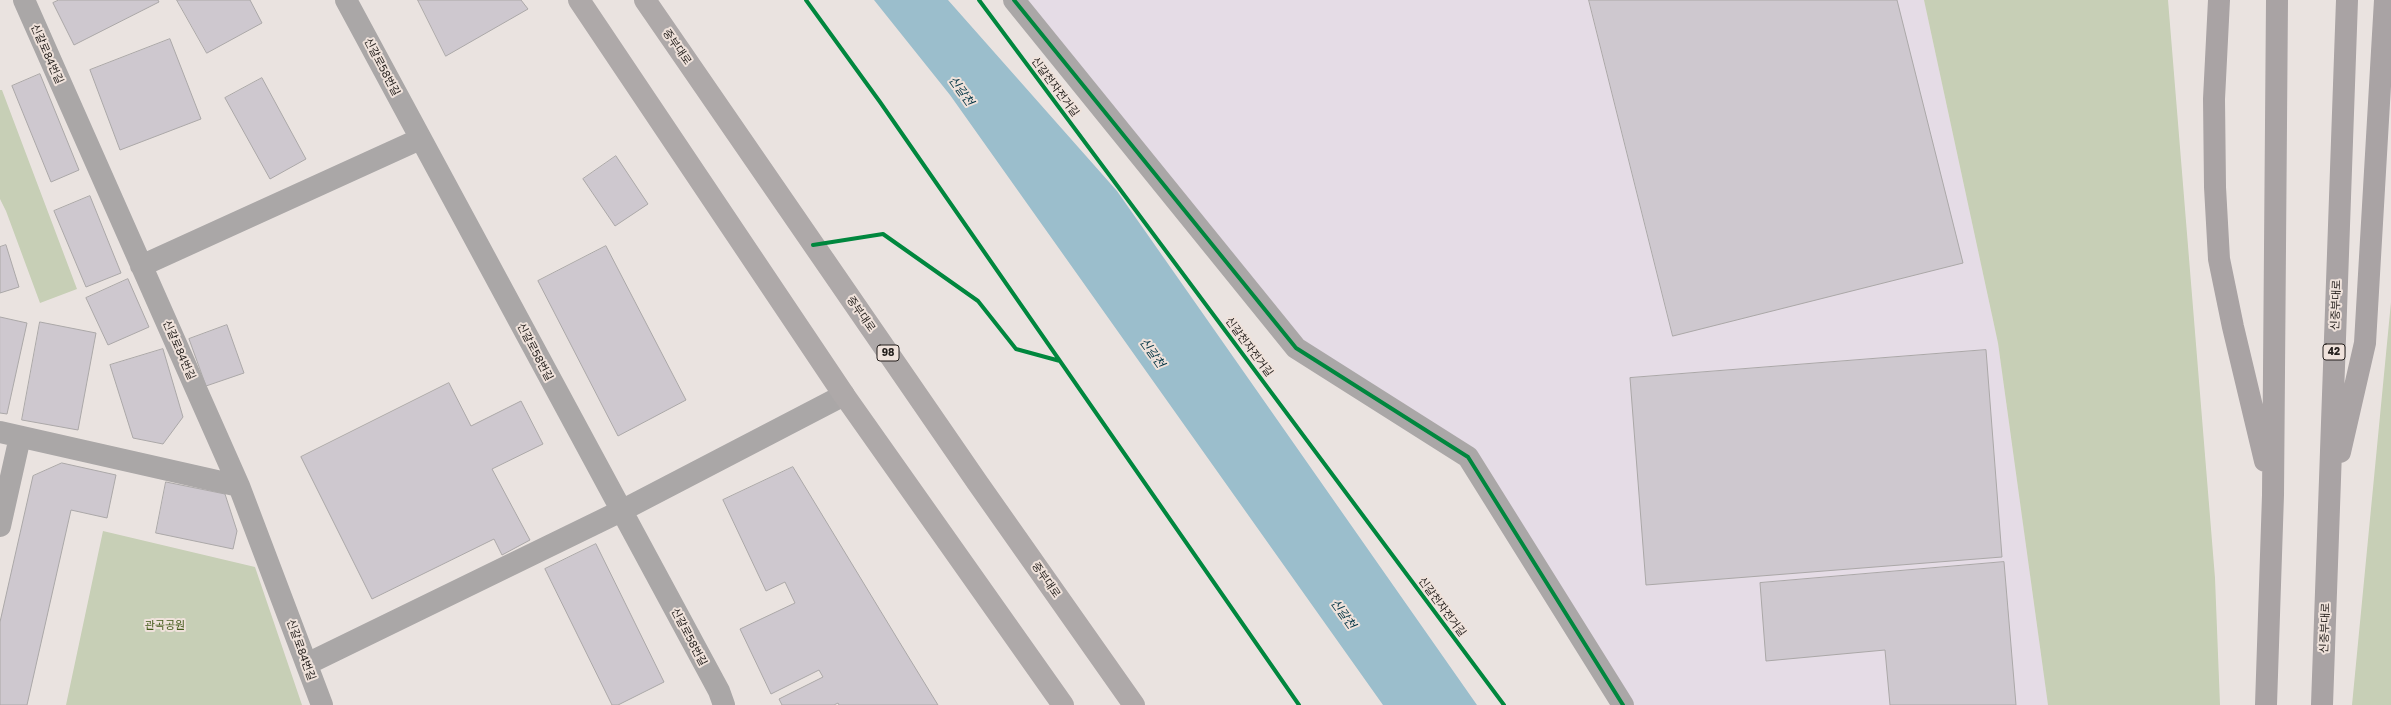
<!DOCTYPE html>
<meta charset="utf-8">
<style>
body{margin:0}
canvas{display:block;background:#eae3e0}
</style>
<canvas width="2391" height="705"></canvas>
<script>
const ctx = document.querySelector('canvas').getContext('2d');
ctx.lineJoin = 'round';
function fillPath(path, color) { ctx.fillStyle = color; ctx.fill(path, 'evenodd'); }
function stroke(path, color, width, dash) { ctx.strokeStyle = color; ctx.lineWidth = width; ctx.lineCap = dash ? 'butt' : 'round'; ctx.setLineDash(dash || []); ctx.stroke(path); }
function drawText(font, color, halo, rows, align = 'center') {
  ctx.font = font + ' "Golos Text","Noto Sans KR",sans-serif'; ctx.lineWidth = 4; ctx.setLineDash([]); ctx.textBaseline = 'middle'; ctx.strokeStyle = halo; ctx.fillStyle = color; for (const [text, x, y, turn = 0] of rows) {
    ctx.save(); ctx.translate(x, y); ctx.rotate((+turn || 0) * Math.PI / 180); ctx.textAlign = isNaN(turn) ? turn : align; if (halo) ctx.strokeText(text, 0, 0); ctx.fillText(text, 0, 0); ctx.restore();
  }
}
fillPath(new Path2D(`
 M1014 0H1924L1998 343 2048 705H1623L1468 457 1296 348Z`), '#e5dce6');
fillPath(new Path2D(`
 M1924 0H2168L2215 578 2220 705H2048L1998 343Z
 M0 90H2L77 289 40 303 6 211 0 199Z
 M2391 302V705H2352Z
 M103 531 255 567 302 705H66Z`), '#c7cfb6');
fillPath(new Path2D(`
 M874 0H948L1117 191 1477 705H1383L950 95Z`), '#9bbecc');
const building = new Path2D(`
 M59 0H158L159 2 74 45 53 3Z
 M177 0H250L262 23 207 53Z
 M418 0H521L528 9 446 56Z
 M1589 0H1897L1963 263 1673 336Z
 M170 39 201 119 120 150 90 70Z
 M40 74 79 170 51 182 12 86Z
 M262 78 306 159 270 179 225 98Z
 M616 156 648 204 615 226 583 179Z
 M90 196 121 273 86 287 54 211Z
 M6 245 19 287 0 293V247Z
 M606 246 686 400 618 436 538 281Z
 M128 279 149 327 108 345 86 298Z
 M0 317 27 323 7 414 0 413Z
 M40 322 96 333 78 430 22 420Z
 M227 325 244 373 206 386 189 339Z
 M163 349 183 417 163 444 133 438 110 365Z
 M1986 350 2002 557 1646 585 1630 378Z
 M449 383 471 426 521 401 543 444 492 469 530 540 502 555 494 539 372 599 301 457Z
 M62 463 116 475 107 518 71 510 27 705H0V622L33 476Z
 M793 467 900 643 938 705H839L838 703 834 705H782L779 699 823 677 819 670 771 694 740 629 795 603 785 582 766 591 723 500Z
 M166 482 225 494 237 531 233 549 156 533Z
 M596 544 664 682 618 705H612L545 569Z
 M2004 562 2016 705H1890L1885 650 1766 661 1760 583Z`);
fillPath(building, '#cec8cf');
stroke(building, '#aba8a8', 1);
stroke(new Path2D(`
 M24 0 239 486 322 705
 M346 0 719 691 724 705
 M1014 0 1296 348 1468 457 1623 705
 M141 266 420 139
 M0 432 239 486
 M0 526 20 437
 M307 664 621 511 844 395`), '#aaa7a7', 22);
stroke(new Path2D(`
 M579 0 844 395 1063 705
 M645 0 977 482 1134 705`), '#aea9a9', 22);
stroke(new Path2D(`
 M2219 0 2214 99 2215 187 2219 259 2233 327 2265 461
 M2340 452 2365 343 2385 0
 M2266 705 2273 495 2277 0
 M2322 705 2347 0`), '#a9a3a4', 22);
stroke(new Path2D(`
 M806 0 880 102 1299 705
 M979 0 1504 705
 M1014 0 1296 348 1468 457 1623 705
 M813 245 883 234 978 301 1016 349 1060 361`), '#00873e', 4);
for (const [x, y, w] of [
 [2334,352,22],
 [888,353,22]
]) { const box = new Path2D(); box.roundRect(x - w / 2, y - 8, w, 16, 3); ctx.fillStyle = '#efe2db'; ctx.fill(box); stroke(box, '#241f1c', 1); }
drawText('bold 10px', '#241f1c', null, [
 ["42",2334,352],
 ["98",888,353]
]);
drawText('11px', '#241f1c', '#efe2db', [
 ["중부대로",677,47,55],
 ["신갈로84번길",47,54,66],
 ["신갈로58번길",382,67,62],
 ["신갈천자전거길",1055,87,53],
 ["신중부대로",2336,305,-88],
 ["중부대로",861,314,55],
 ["신갈천자전거길",1249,347,53],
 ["신갈로84번길",179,350,66],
 ["신갈로58번길",535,352,62],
 ["중부대로",1046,580,55],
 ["신갈천자전거길",1442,607,53],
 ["신중부대로",2325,628,-88],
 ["신갈로58번길",689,637,62],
 ["신갈로84번길",301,650,70]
]);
drawText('11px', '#425a19', '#efe2db', [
 ["관곡공원",165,626]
]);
drawText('italic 12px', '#033545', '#efe2db', [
 ["신갈천",961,91,54],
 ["신갈천",1152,353,54],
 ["신갈천",1343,614,54]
]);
</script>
